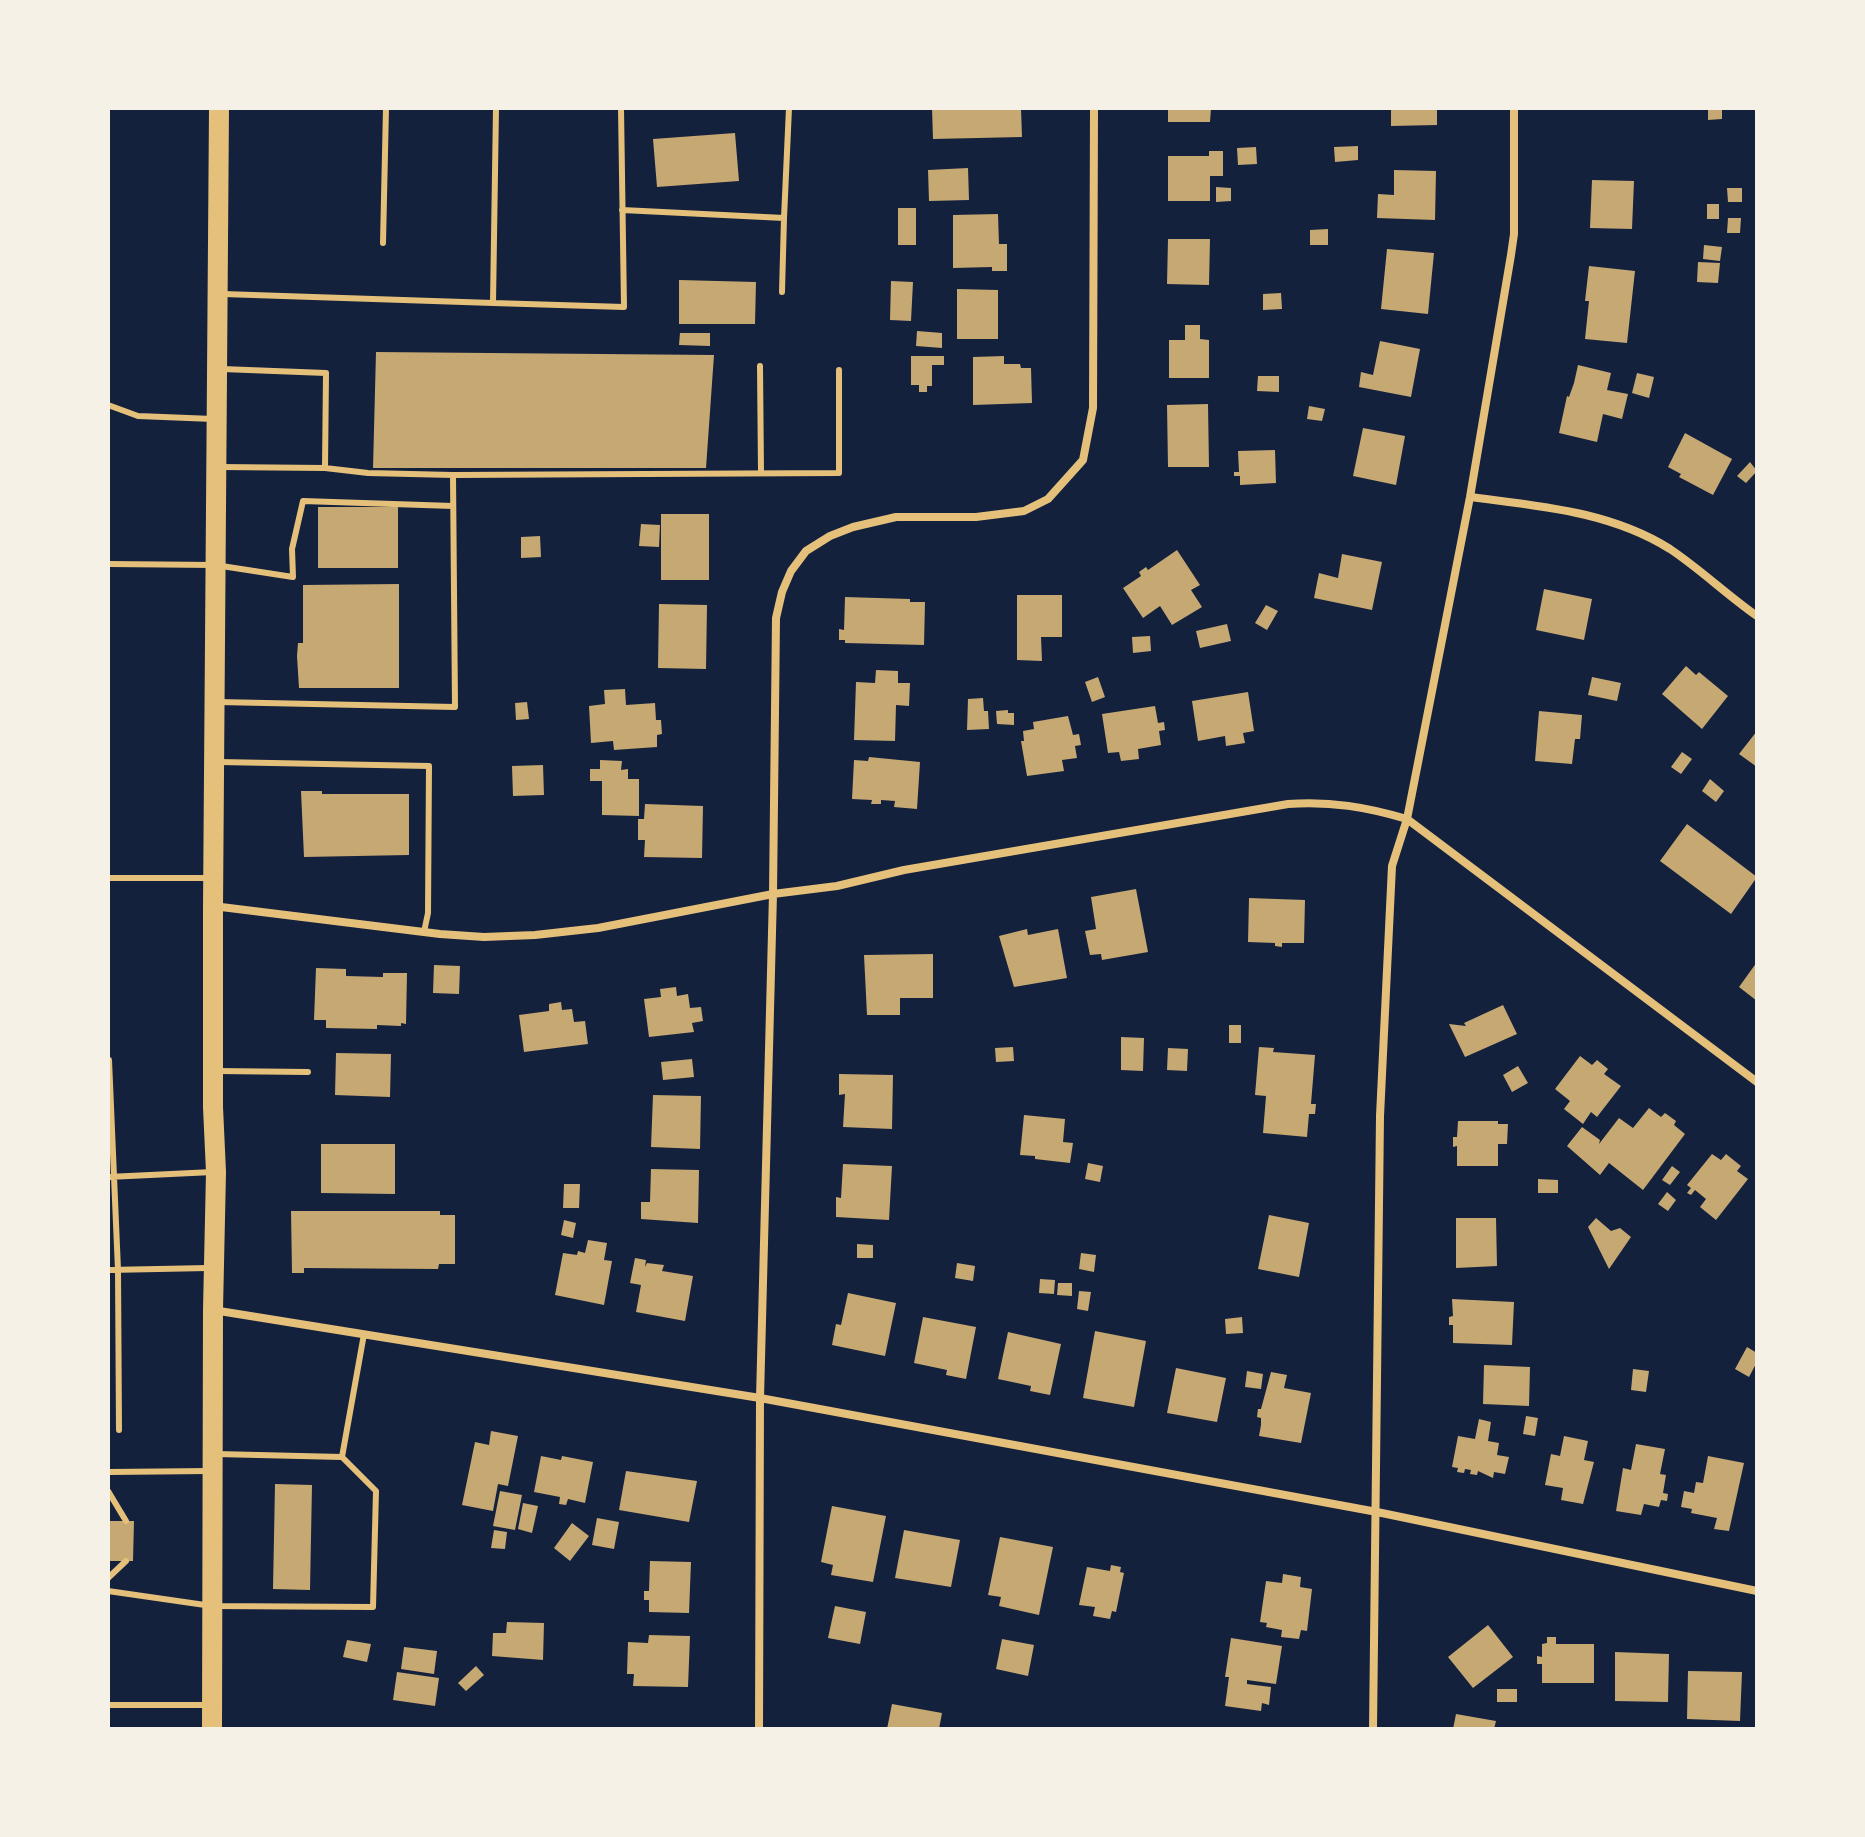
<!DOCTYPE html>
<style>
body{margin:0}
#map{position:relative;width:1865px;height:1837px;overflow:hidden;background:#14213d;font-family:"Source Sans 3",sans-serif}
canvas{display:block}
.frame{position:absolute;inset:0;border:110px solid #f6f1e7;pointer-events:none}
</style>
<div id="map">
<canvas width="1865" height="1837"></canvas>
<div class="frame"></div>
</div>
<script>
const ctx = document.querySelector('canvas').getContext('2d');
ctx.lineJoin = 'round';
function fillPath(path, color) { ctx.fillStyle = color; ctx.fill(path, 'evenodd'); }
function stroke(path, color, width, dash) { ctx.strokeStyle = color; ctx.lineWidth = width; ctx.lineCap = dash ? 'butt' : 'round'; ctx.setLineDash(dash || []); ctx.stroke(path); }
fillPath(new Path2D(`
 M932 108H1021L1022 137 933 139Z
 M1168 108H1211L1210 122H1168Z
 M1391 108H1437V125L1391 126Z
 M1708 108H1722V119L1708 120Z
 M735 133 739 181 657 187 653 139Z
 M1358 146V160L1335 162 1334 147Z
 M1256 147 1257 164 1238 165 1237 148Z
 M1209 151H1223V176H1210V201H1168V156H1209Z
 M968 168 969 200 929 201 928 170Z
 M1394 170 1436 171 1435 220 1377 218 1378 194 1394 195Z
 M1592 180 1634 181 1632 229 1590 228Z
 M1216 187 1231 188V201L1216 202Z
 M1727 188H1742V202H1728Z
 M1707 204H1719V219H1707Z
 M898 208H916V245H898Z
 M998 214 999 244H1007V271H992V267L953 268V215Z
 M1728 218H1741L1740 233H1727Z
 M1328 229V245H1310V230Z
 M1168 239H1210L1209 285 1167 284Z
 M1704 245 1722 247 1720 261 1703 259Z
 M1387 249 1434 253 1428 314 1381 309Z
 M1698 262 1720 263 1718 283 1697 282Z
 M1589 266 1635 271 1627 343 1585 339 1589 301H1585Z
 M679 280 756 282 755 324H679Z
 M891 281 913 282 911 321 890 320Z
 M957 289 998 290V339H957Z
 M1281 293 1282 309 1263 310V294Z
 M1185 325H1200V339L1209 340V378H1169V340H1185Z
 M917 331 942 333V348L916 346Z
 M680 333H710V346L679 345Z
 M1380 341 1420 349 1411 397 1359 387 1361 372 1373 375Z
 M376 352 714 355 706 468H373Z
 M911 356H944V365H932V386H927V392H919V385H911Z
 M1004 356V364H1020L1021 368H1031L1032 403 973 405V357Z
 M1578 365 1611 373 1607 390 1628 394 1622 419 1603 414 1597 442 1559 433 1567 396 1569 397 1574 383Z
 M1637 373 1654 377 1649 398 1632 393Z
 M1258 376H1279V392L1257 391Z
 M1208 404 1209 467H1168L1167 405Z
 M1309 406 1325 409 1322 421 1307 419Z
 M1363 428 1405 436 1396 485 1353 476Z
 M1685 433 1732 459 1713 495 1679 477 1681 474 1668 467Z
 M1275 450 1276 483 1240 485V476H1234V472H1239L1238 451Z
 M1750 462 1757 471 1746 483 1737 476Z
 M318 507H398V568H318Z
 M661 514H709V580H661Z
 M641 524 660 525 659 547 639 546Z
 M540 536 541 557 521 558V537Z
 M1177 550 1200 585 1191 590 1202 607 1172 625 1160 606 1143 618 1123 588 1141 576 1139 572 1146 567 1148 570Z
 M1342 554 1382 562 1372 610 1314 598 1319 573 1338 578Z
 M399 584V688H299L297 656 298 643H303V585Z
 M1544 589 1592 599 1584 640 1536 630Z
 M1017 595H1062V637H1041L1042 661 1017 660Z
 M845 597 910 599V602H925L924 645 845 643V640H839V629L844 630Z
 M659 604 707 605 706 669 658 668Z
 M1266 605 1278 611 1267 630 1255 623Z
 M1227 624 1231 641 1200 648 1196 631Z
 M1150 636 1151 651 1133 653 1132 637Z
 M1686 666 1696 675 1699 672 1728 696 1702 729 1662 694Z
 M876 670 898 671V683H910L909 706 896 705 895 741 854 740 856 682 875 683Z
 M1098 677 1105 697 1092 702 1085 682Z
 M1592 677 1621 683 1617 701 1588 695Z
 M625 689 626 705 655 703 656 720H661L662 734 657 735V747L614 750 613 741 591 743 589 706 605 704 604 690Z
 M1248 692 1254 731 1243 733 1245 743 1226 746 1225 736 1198 741 1192 701Z
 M983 698 984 711H988L989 729 967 730 968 699Z
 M527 702 529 719 516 720 515 703Z
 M1155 706 1158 723 1164 722 1165 730 1159 731 1161 745 1138 749 1139 759 1121 761 1119 752 1108 753 1102 714Z
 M1008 710V713H1014V725L997 724 996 711Z
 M1539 711 1582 715 1580 739H1575L1572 764 1535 761Z
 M1068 716 1073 735 1079 734 1081 745 1075 746 1077 758 1062 760 1064 771 1027 776 1021 741H1024L1023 731 1034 729 1033 722Z
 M1757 731V767L1739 754Z
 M1682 752 1692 759 1681 774 1671 767Z
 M869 757 920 762 917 809 894 807 895 801 881 800V804H871L872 800 852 799 854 760 868 761Z
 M600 760 622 761 621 770 628 769V779H639V816L602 815V781H590V769H600Z
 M543 765 544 795 513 796 512 766Z
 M1710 779 1724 791 1716 802 1702 791Z
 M301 791H322V794H409V855L304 857Z
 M645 804 703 806 702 858 644 857 645 840H638V819H644Z
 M1687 824 1757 877 1731 914 1660 861Z
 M1136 889 1148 952 1102 960 1101 954 1090 955 1085 931 1096 929 1091 897Z
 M1249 898 1305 900 1304 943H1282V947L1275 946V943L1248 942Z
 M1027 929 1028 935 1058 929 1067 978 1014 987 999 936Z
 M933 954V998H900V1015H867L864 955Z
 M1757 962V1001L1739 987Z
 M434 965 460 966 459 994 433 993Z
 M316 968 346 969V976L383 977V973H407L406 1024 401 1023V1026L377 1025V1029L326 1028V1020H314Z
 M676 987 677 996 688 994 690 1008 701 1007 703 1021 692 1023 694 1032 649 1037 644 999 661 997 660 989Z
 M561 1002 562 1010 572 1009 574 1022 585 1021 588 1044 524 1052 519 1015 549 1011V1004Z
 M1503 1005 1517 1034 1465 1057 1449 1024 1466 1026 1464 1023Z
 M1229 1025H1241V1043H1229Z
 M1121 1037 1144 1038 1143 1071 1121 1070Z
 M1013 1047 1014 1061 996 1062 995 1048Z
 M1259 1047 1274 1048 1273 1052 1315 1055 1311 1104H1316L1315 1114H1309L1307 1137 1263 1133 1266 1096 1255 1095Z
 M1168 1048 1188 1049 1187 1071 1167 1070Z
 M336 1053 391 1054 390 1097 335 1095Z
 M1580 1056 1592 1065 1597 1060 1608 1069 1604 1074 1621 1086 1597 1117 1591 1112 1583 1124 1564 1109 1570 1101 1555 1089Z
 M692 1059 694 1077 663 1080 661 1062Z
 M1518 1066 1528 1083 1512 1092 1503 1075Z
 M839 1074 893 1075 892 1129 843 1127 845 1094 839 1095Z
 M653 1095 701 1096 700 1149 651 1147Z
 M1649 1108 1661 1117 1665 1113 1676 1121 1674 1125 1685 1134 1643 1190 1609 1163 1600 1175 1567 1146 1582 1127 1600 1140 1599 1144 1619 1118 1633 1128Z
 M1024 1115 1065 1119 1063 1142 1073 1143 1070 1163 1035 1159V1156L1020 1155Z
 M1458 1121H1498V1124H1508L1507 1144H1498V1166H1457V1146L1453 1147V1137H1457Z
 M321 1144H395V1194L321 1193Z
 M1712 1154 1721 1160 1726 1154 1741 1166 1737 1171 1748 1179 1716 1220 1700 1207 1706 1199 1695 1190 1691 1195 1687 1193 1691 1188 1687 1185Z
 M1088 1163 1103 1166 1100 1182 1085 1179Z
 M843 1164 892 1166 889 1220 836 1217V1197L841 1198Z
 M1672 1166 1680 1172 1670 1185 1662 1180Z
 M651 1169 699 1170 698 1223 641 1219V1202H650Z
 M1538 1179 1558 1180V1193H1538Z
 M564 1184H580L579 1208H563Z
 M1667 1192 1676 1200 1668 1211 1658 1204Z
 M291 1211H440V1215H455V1264H439L438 1269 304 1268V1273H292Z
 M1269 1215 1309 1223 1299 1277 1258 1269Z
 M1456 1218H1496L1497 1266 1456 1268Z
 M1596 1218 1611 1231 1620 1228 1631 1237 1609 1269 1588 1227Z
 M564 1220 576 1223 573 1238 561 1235Z
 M588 1240 607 1243 604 1260 612 1261 604 1305 555 1295 563 1253 577 1255 578 1251 585 1253Z
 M857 1244 873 1245V1258H857Z
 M1081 1253 1096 1255 1094 1272 1079 1269Z
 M635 1258 646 1260 645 1267 647 1263 664 1265 662 1271 693 1276 685 1321 636 1312 641 1285 630 1283Z
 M957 1263 975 1266 973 1281 955 1278Z
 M1040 1279 1055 1280 1054 1294 1039 1293Z
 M1058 1283H1072V1296L1057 1295Z
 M1079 1291 1091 1292 1088 1311 1077 1309Z
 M848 1293 896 1303 885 1356 832 1345 836 1324 841 1325Z
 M1452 1299 1514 1302 1512 1345 1453 1343V1325H1449V1317L1453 1316Z
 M923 1317 976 1327 966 1379 946 1375 947 1370 914 1363Z
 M1242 1317 1243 1333 1226 1334 1225 1319Z
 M1095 1331 1146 1341 1134 1407 1083 1398Z
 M1008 1332 1061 1344 1050 1395 1030 1391 1031 1386 998 1379Z
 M1747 1347 1757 1353V1362L1749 1377 1735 1369Z
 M1484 1365 1530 1367 1529 1406 1483 1404Z
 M1176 1368 1226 1378 1217 1422 1167 1413Z
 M1633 1369 1649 1371 1646 1392 1631 1390Z
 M1247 1371 1263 1374 1261 1389 1245 1387Z
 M1271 1372 1287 1375 1284 1388 1311 1393 1301 1443 1259 1436 1261 1425V1418L1257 1417 1258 1409H1261Z
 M1526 1416 1538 1418 1535 1436 1523 1434Z
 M1479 1419 1491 1422 1488 1441 1499 1443 1497 1455 1509 1457 1505 1474 1494 1472 1493 1478 1478 1471 1477 1475 1470 1474 1471 1470 1465 1469 1464 1473 1457 1472 1458 1468 1452 1467 1458 1436 1475 1439Z
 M491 1431 518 1436 508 1486 498 1484 493 1511 462 1505 475 1442 489 1445Z
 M1564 1436 1588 1441 1584 1460 1594 1462 1583 1504 1561 1500 1563 1488 1545 1485 1551 1454 1560 1456Z
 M1636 1444 1665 1449 1660 1474 1666 1475 1663 1493 1668 1494 1667 1501 1661 1500 1659 1507 1644 1504 1641 1515 1616 1511 1623 1468 1631 1470Z
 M541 1456 561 1460 562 1456 593 1462 585 1503 568 1499 566 1505 559 1504 560 1497 534 1492Z
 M1708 1456 1744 1463 1729 1531 1714 1529 1717 1518 1691 1513 1692 1509 1681 1507 1684 1491 1694 1493 1696 1482 1703 1483Z
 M626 1471 697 1481 689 1522 619 1510Z
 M275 1484 312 1485 310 1590 273 1589Z
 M500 1491 522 1495 515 1530 493 1526Z
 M523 1503 538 1506 532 1533 518 1529Z
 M832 1506 886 1516 873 1582 831 1575 833 1565 821 1562Z
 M597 1518 619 1522 614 1549 592 1545Z
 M108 1521H134L133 1561H108Z
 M572 1523 589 1536 570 1561 554 1548Z
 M494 1530 507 1532 505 1549 491 1548Z
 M904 1530 960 1540 951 1587 895 1578Z
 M1000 1537 1053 1547 1039 1615 999 1606 1001 1597 988 1595Z
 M650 1561 691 1562 689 1613 649 1612V1600H644V1591H649Z
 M1111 1565 1121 1567 1120 1572 1124 1573 1116 1612 1112 1611 1110 1619 1093 1616 1095 1607 1079 1605 1087 1567 1110 1571Z
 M1283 1574 1301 1577 1300 1587 1312 1589 1307 1631 1301 1630 1299 1639 1281 1637 1282 1630 1266 1627 1267 1623 1260 1622 1266 1581 1282 1583Z
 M835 1606 866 1612 860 1644 828 1638Z
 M507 1622 544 1623 543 1660 492 1656 493 1633H506Z
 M1488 1625 1513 1657 1473 1688 1448 1657Z
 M649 1635 690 1636 688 1687 633 1686 634 1674H627L628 1642 648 1643Z
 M1547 1637H1556V1644H1594V1683H1542V1664H1537V1656L1542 1657V1644L1547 1643Z
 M1231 1638 1282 1646 1276 1684 1247 1680V1684L1271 1687 1269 1705 1262 1703 1261 1711 1225 1706 1229 1677H1225Z
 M1002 1639 1034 1645 1028 1676 996 1669Z
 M347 1640 371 1644 367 1662 343 1657Z
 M404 1647 437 1651 434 1674 401 1669Z
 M1615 1652 1669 1654 1668 1702 1615 1701Z
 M476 1666 484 1675 466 1691 458 1683Z
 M1688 1671 1742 1672 1740 1721 1687 1719Z
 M397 1672 439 1678 435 1706 393 1700Z
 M1497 1689H1517V1702H1497Z
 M892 1704 942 1713 939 1729H887Z
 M1456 1714 1496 1721 1494 1729H1453Z`), '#c6a872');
stroke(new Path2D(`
 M622 210 784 218 789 108
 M383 243 386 108
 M782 292 784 218
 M223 294 493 303 496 108
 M493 303 624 307 621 108
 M760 366 761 472
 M108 405 138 416 213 419
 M220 467 325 468 326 373 222 369
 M325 468 368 473 453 475 839 473V370
 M108 564 215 565 293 577 292 549 303 501 453 506
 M218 702 455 707 453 475
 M219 762 429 766 428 913 424 932
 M108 878H210
 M109 1060 118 1270 119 1430
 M216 1071 308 1072
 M108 1177 213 1172
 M108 1270 208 1268
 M342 1457 364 1334
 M108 1472 209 1471
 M108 1491 126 1521
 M108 1578 126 1561
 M108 1591 212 1606 373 1607 376 1491 342 1457 216 1454
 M108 1705H209`), '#e5c07b', 6);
stroke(new Path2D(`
 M1470 497C1538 506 1610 511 1670 549 1700 569 1727 595 1757 616
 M213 906 440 934 484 937 535 935 598 928 773 894 837 886 904 870 1288 804C1331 801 1366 807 1407 819L1757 1082
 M213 1310 760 1398 1377 1512 1757 1591
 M759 1729 760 1398 773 894 776 618 782 592 791 571 806 551 830 536 853 527 896 517H976L1024 511 1048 499 1083 460 1093 408 1094 108
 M1373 1729 1380 1116 1392 866 1407 819 1470 497 1511 255 1514 234V108`), '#e5c07b', 8);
stroke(new Path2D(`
 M212 1729 213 1310 216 1172 213 1107V906L219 108`), '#e5c07b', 20);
</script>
